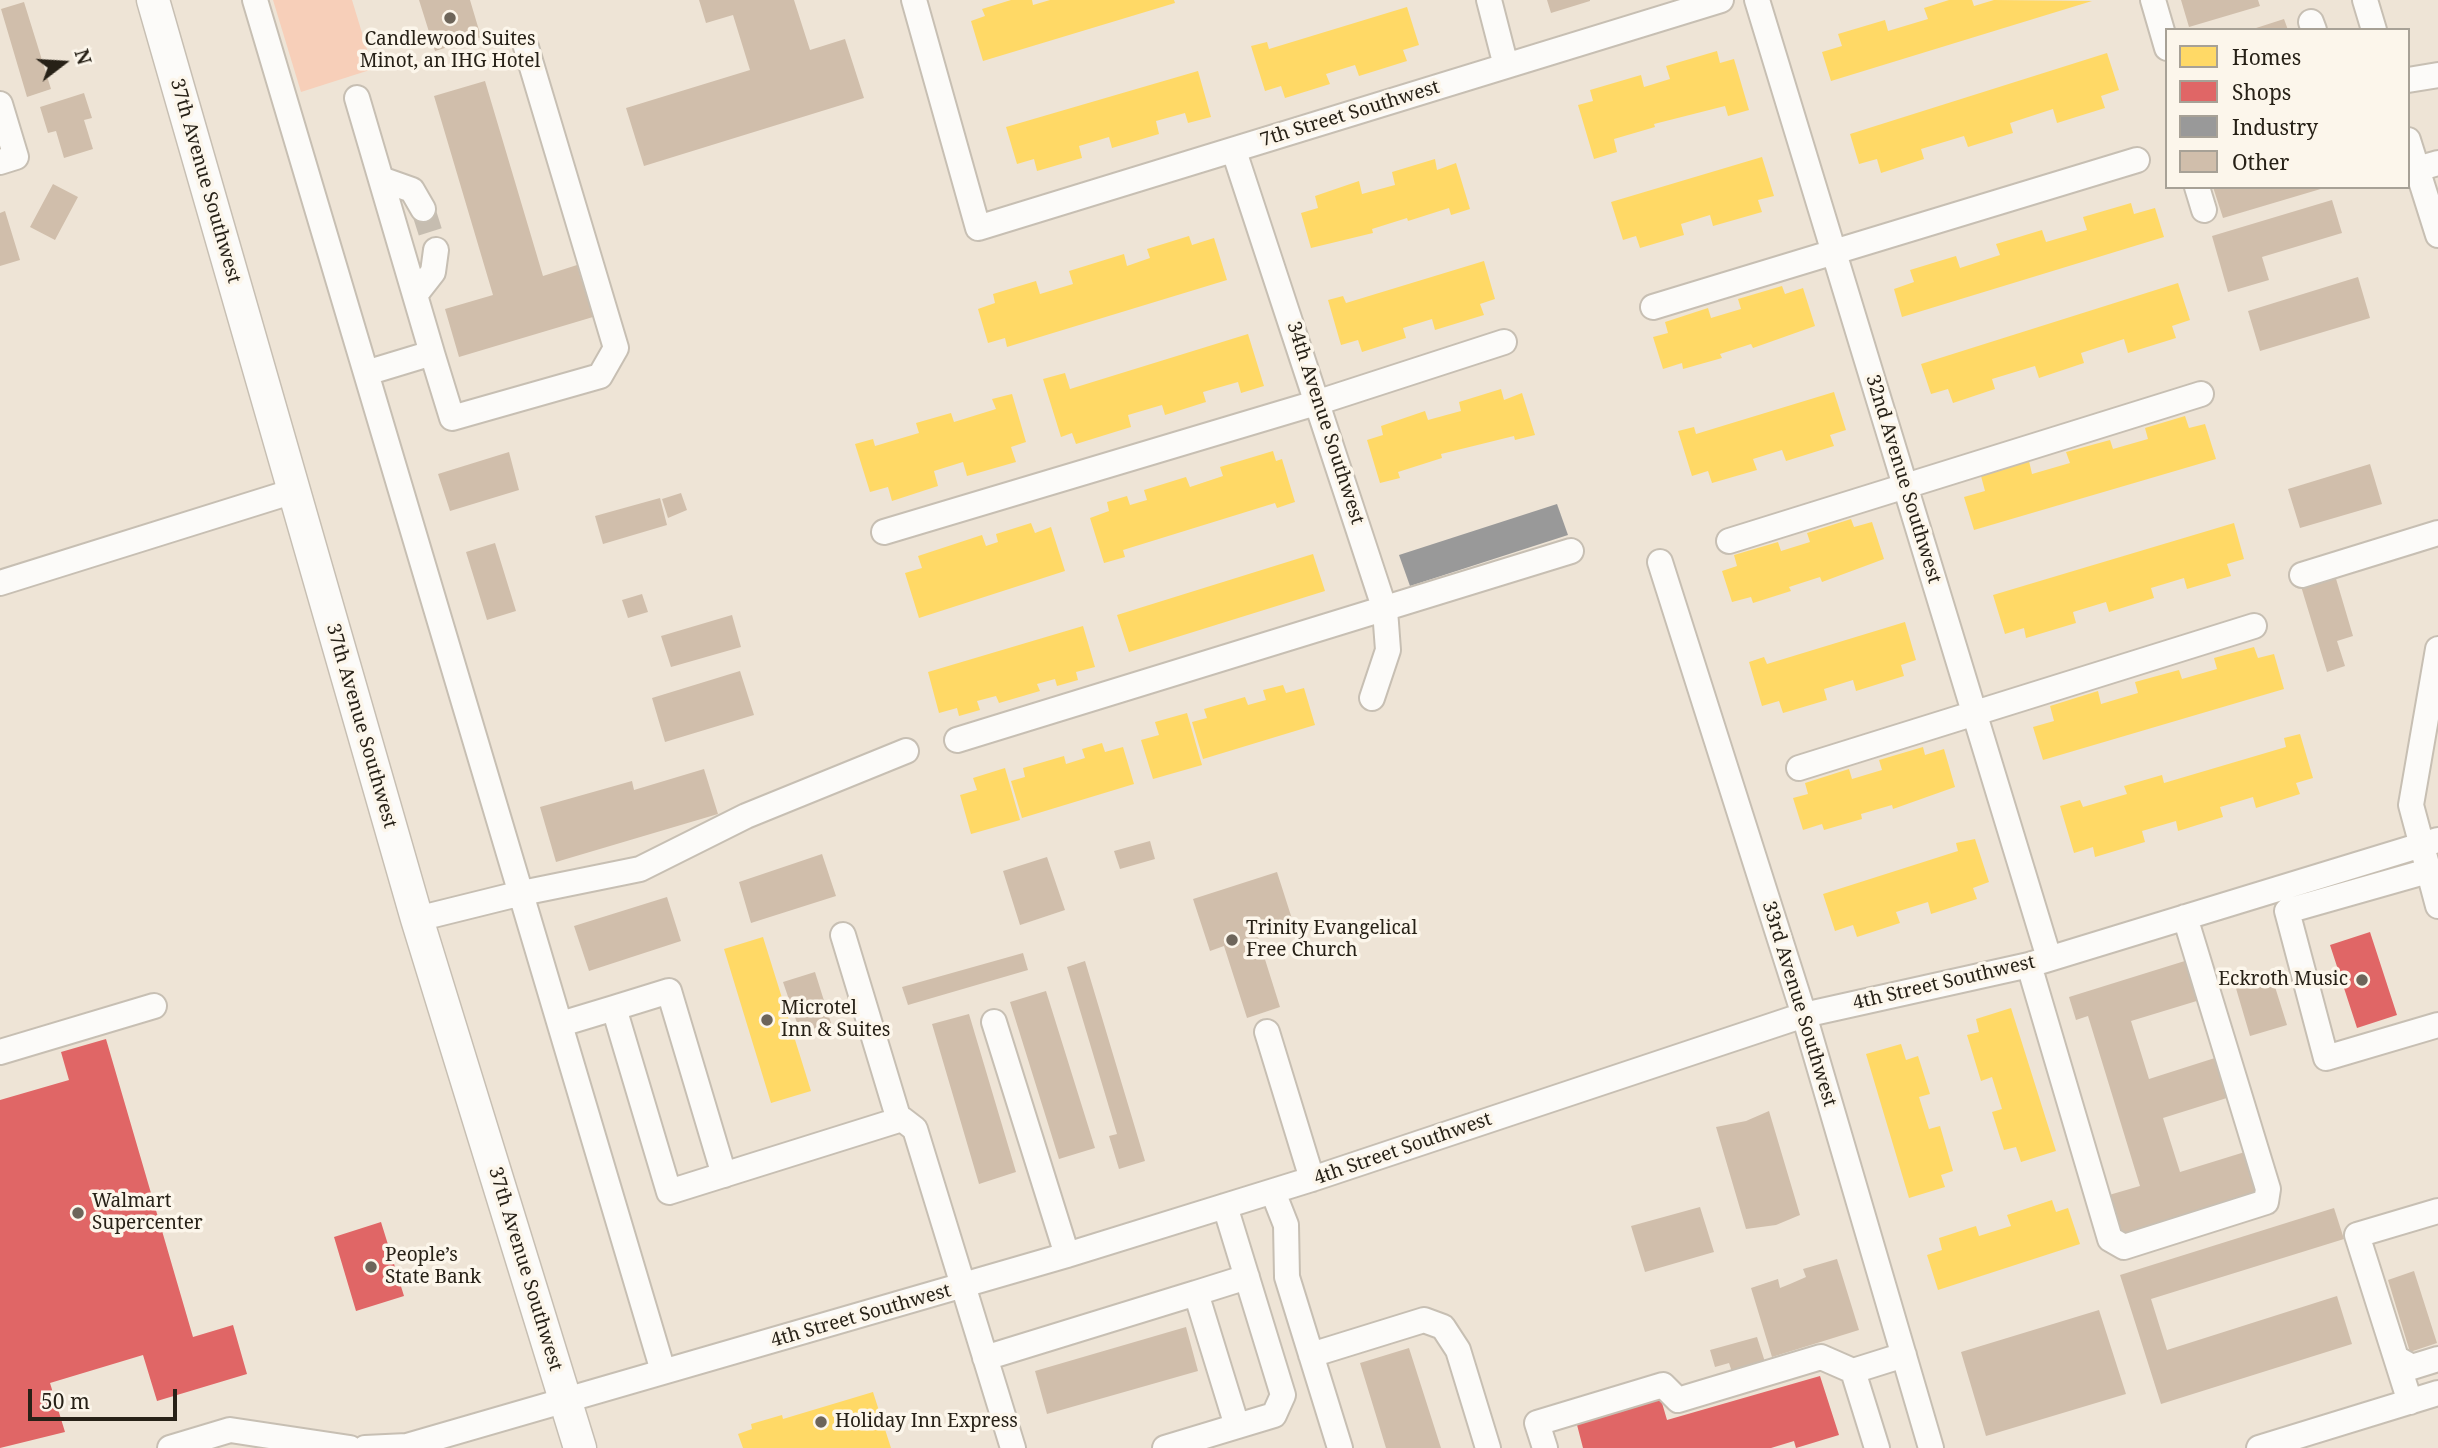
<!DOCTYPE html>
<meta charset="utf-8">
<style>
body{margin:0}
#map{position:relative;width:2438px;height:1448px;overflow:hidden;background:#eee4d6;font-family:"Noto Serif",serif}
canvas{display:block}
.legend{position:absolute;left:2165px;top:28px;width:245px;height:161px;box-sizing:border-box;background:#fcf6eb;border:2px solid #a7a196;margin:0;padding:9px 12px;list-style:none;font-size:21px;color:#272117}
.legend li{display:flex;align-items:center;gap:14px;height:35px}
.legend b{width:35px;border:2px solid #a7a196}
.north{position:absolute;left:28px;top:28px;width:70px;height:70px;-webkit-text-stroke:5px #fcf6eb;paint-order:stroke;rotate:73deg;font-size:19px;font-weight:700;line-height:28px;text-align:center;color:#272117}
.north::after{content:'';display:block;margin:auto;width:24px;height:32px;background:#272117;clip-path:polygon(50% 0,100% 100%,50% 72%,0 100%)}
.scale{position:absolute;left:28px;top:1389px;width:149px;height:32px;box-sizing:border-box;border:4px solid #272117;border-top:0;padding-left:9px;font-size:21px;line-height:24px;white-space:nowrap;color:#272117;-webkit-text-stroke:5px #fcf6eb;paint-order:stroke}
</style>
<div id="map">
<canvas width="2438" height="1448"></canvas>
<ul class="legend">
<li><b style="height:19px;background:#ffd966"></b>Homes</li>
<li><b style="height:19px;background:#e06666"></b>Shops</li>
<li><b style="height:19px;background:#999"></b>Industry</li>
<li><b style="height:19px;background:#d0beab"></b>Other</li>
</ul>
<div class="north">N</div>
<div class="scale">50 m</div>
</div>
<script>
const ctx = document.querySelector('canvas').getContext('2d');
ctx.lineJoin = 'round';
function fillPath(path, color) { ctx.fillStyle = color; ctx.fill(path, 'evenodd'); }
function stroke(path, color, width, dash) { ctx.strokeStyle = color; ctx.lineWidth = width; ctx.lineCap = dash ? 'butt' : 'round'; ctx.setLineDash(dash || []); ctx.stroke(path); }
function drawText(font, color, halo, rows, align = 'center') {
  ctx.font = font + ' "Noto Serif",serif'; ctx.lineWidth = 7; ctx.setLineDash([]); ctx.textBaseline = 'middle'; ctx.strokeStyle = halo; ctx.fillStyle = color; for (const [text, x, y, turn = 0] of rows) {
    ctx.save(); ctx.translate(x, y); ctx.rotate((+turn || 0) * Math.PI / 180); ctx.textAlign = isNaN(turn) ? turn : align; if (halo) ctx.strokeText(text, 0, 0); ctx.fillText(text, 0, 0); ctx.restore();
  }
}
fillPath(new Path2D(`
 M273 0H352L373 69 301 92Z`), '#f7cfb9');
fillPath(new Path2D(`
 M1011 0H1032L1033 5 1050 0H1174L1175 3 983 61 971 21 985 16 982 9Z
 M1949 0H1972L1974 6 1994 0 2092 1 1831 81 1822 52 1842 46 1838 34 1885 20 1888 31 1928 19 1924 8Z
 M1407 7 1419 45 1403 50 1407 61 1359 76 1355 65 1326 74 1330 84 1285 98 1281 86 1265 91 1251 46 1267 42 1269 49Z
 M1717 51 1720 63 1734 59 1749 110 1728 116 1725 106 1654 124 1655 127 1614 139 1617 152 1594 159 1578 105 1593 101 1590 90 1641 75 1644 87 1670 79 1666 66Z
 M2107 53 2119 90 2101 96 2105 108 2057 123 2053 109 2010 123 2013 133 1968 147 1964 136 1921 149 1924 159 1881 173 1877 159 1859 164 1850 134Z
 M1198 71 1211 117 1188 123 1185 113 1156 121 1159 134 1112 148 1109 137 1079 146 1082 158 1037 171 1034 159 1017 164 1006 127Z
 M1762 157 1774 196 1758 200 1762 212 1713 226 1710 215 1681 224 1684 235 1640 248 1636 236 1623 240 1611 202Z
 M1435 159 1437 170 1456 163 1470 209 1451 215 1449 208 1408 221 1407 218 1372 229 1373 233 1311 248 1301 213 1318 208 1315 196 1359 181 1362 194 1395 185 1392 172Z
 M2131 203 2134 214 2155 208 2164 237 1902 317 1894 289 1914 282 1910 270 1956 256 1960 268 2000 255 1996 244 2042 230 2046 242 2087 230 2083 217Z
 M1189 236 1192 245 1214 238 1227 280 1007 347 1005 338 988 343 978 309 995 303 993 294 1036 281 1040 294 1073 284 1069 271 1124 254 1127 266 1150 258 1147 249Z
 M1484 261 1495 299 1480 304 1484 315 1435 330 1432 319 1403 328 1406 338 1362 352 1358 340 1341 345 1328 300 1343 296 1346 303Z
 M2178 283 2190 320 2172 326 2176 338 2128 353 2124 339 2081 353 2084 363 2039 378 2035 366 1992 379 1995 389 1953 403 1948 389 1931 394 1921 364Z
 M1782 286 1785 294 1803 288 1815 326 1753 348 1751 344 1720 354 1722 358 1683 369 1682 363 1663 369 1653 337 1668 333 1665 322 1708 308 1711 318 1741 309 1738 299Z
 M1248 334 1264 386 1241 393 1238 382 1203 392 1206 402 1165 415 1162 405 1128 415 1131 427 1076 444 1072 433 1061 437 1043 379 1065 373 1070 389Z
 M1501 389 1504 400 1522 393 1535 435 1515 440 1514 436 1441 454 1442 458 1398 472 1400 478 1380 483 1367 440 1383 435 1381 426 1425 411 1428 420 1461 411 1459 402Z
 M1834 392 1846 430 1830 435 1834 446 1786 461 1782 450 1753 459 1757 470 1712 483 1708 471 1692 476 1678 431 1694 427 1696 434Z
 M1012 394 1026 442 1011 447 1016 462 967 476 963 462 934 471 938 486 892 501 888 487 870 492 855 444 873 439 875 446 919 433 916 423 951 413 954 422 996 409 992 399Z
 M2185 416 2189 428 2205 424 2216 459 1974 530 1964 497 1985 491 1981 476 2029 461 2032 474 2070 463 2066 452 2110 440 2113 449 2148 439 2145 428Z
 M1273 451 1276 461 1282 459 1295 502 1277 508 1275 503 1123 550 1125 557 1104 563 1090 518 1109 511 1107 502 1127 496 1130 505 1147 500 1144 490 1186 477 1190 487 1223 476 1220 467Z
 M1851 519 1854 527 1872 522 1884 559 1822 582 1820 577 1789 587 1791 591 1753 603 1751 597 1732 602 1722 571 1737 566 1734 555 1778 542 1781 551 1810 542 1807 533Z
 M1031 523 1035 533 1051 527 1065 571 919 618 905 573 922 568 918 556 982 535 986 546 998 542 996 534Z
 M2234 523 2244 559 2227 564 2231 576 2187 589 2184 578 2151 588 2154 598 2109 612 2106 602 2073 612 2076 623 2026 638 2024 628 2005 634 1993 595Z
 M1313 554 1325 591 1129 652 1117 615Z
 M1905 622 1916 660 1901 665 1904 676 1856 691 1853 680 1824 689 1827 700 1783 713 1779 701 1762 706 1749 662 1764 657 1767 664Z
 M1083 626 1095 667 1076 672 1078 680 1057 686 1055 679 1037 684 1040 691 999 703 996 696 977 701 980 710 959 716 957 708 939 713 928 672Z
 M2254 647 2258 658 2274 654 2284 689 2043 760 2033 727 2054 721 2050 706 2098 691 2101 704 2138 693 2135 682 2179 670 2182 679 2217 669 2214 658Z
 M1283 685 1286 693 1304 688 1315 725 1203 759 1192 722 1207 718 1204 709 1245 697 1248 705 1266 700 1263 690Z
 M1187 713 1202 765 1153 779 1141 740 1159 735 1155 722Z
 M2300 734 2313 778 2296 783 2300 794 2256 808 2253 797 2220 807 2223 817 2178 831 2176 821 2142 831 2145 842 2095 857 2093 847 2074 853 2060 806 2080 800 2083 807 2127 794 2124 786 2162 775 2164 783 2286 747 2284 738Z
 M1102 743 1105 752 1123 747 1134 784 1022 818 1011 781 1025 777 1023 768 1064 756 1066 764 1085 758 1082 749Z
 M1923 747 1925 755 1944 749 1955 787 1893 809 1892 805 1861 814 1862 819 1824 830 1822 824 1803 830 1793 798 1808 794 1805 783 1849 769 1852 779 1882 770 1879 760Z
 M1005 768 1020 820 971 834 960 795 977 790 973 778Z
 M1975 839 1989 882 1973 888 1977 899 1931 914 1928 902 1896 912 1900 923 1857 937 1853 925 1835 931 1823 894 1958 851 1956 843Z
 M763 937 811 1091 771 1103 724 949Z
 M2011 1008 2056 1151 2021 1162 2016 1147 2004 1150 1992 1112 2002 1109 1992 1077 1981 1081 1967 1035 1979 1032 1976 1019Z
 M1901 1044 1906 1060 1918 1056 1930 1094 1919 1097 1929 1129 1940 1126 1953 1171 1941 1175 1945 1187 1909 1198 1866 1054Z
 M2052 1200 2056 1212 2068 1208 2080 1244 1938 1290 1927 1255 1942 1250 1939 1238 1976 1226 1979 1236 2011 1226 2007 1215Z
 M873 1392 891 1448H743L738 1434 752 1429 751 1424 782 1415 783 1419Z`), '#ffd966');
fillPath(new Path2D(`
 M2370 932 2397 1015 2357 1028 2330 945Z
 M106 1039 193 1337 233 1325 247 1374 157 1401 143 1355 50 1383 65 1432 0 1448V1100L69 1080 61 1052Z
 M381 1222 404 1296 356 1311 334 1237Z
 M1820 1376 1839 1435 1796 1448 1794 1441 1771 1448H1583L1576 1421 1660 1396 1667 1420Z`), '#e06666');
fillPath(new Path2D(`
 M1557 504 1568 535 1410 586 1399 555Z`), '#999');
fillPath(new Path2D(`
 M419 0H470L481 37 435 51Z
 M699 0H794L810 50 845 39 864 98 644 166 626 108 750 70 733 15 706 23Z
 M1547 0H1590V1L1551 13Z
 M2181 0H2258L2260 6 2189 27Z
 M24 2 51 89 27 97 1 9Z
 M2284 19 2288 30H2253V29Z
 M485 81 543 276 577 265 593 317 459 357 445 309 493 295 434 96Z
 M84 93 92 118 84 120 93 149 64 158 56 131 48 133 40 107Z
 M53 184 78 197 55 240 30 227Z
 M2213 187H2324V188L2223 218Z
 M2332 200 2342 233 2262 257 2269 280 2228 292 2212 236Z
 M5 211 20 260 0 266V213Z
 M2358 277 2370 318 2260 351 2248 311Z
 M509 452 519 490 450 511 438 474Z
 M2370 464 2382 504 2300 528 2288 489Z
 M681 493 687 510 668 518 662 499Z
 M660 498 667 525 603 544 595 516Z
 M495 543 516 611 487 620 466 552Z
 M2334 572 2353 636 2337 641 2345 666 2327 672 2300 583Z
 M642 594 648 612 628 618 622 600Z
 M732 615 741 647 671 667 661 636Z
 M740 671 754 715 665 742 652 698Z
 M704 769 718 814 556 862 540 807 632 781 634 790Z
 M1150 841 1155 859 1120 869 1114 851Z
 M822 854 836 896 751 923 739 882Z
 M1047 857 1065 910 1020 925 1003 871Z
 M1277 872 1293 922 1257 934 1280 1007 1247 1018 1224 946 1210 951 1193 899Z
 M667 897 681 941 589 971 574 926Z
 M1023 953 1028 970 908 1005 902 987Z
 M2188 960 2200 1000 2131 1021 2149 1079 2218 1057 2230 1097 2163 1118 2180 1172 2248 1151 2261 1193 2121 1236 2109 1195 2140 1186 2088 1016 2076 1020 2069 997Z
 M1085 961 1145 1161 1119 1169 1109 1136 1117 1134 1067 967Z
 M815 972 831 1023 794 1035 791 1025 797 1023 783 982Z
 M2271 974 2287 1025 2250 1036 2235 985Z
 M1046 991 1095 1148 1059 1159 1010 1002Z
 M969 1014 1016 1172 979 1184 932 1024Z
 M1769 1111 1800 1215 1776 1225 1746 1229 1716 1127 1746 1121Z
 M1700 1207 1714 1252 1645 1272 1631 1226Z
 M2334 1208 2344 1239 2151 1299 2167 1350 2337 1296 2352 1344 2161 1404 2120 1275Z
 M1837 1259 1859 1330 1772 1357 1751 1288 1778 1279 1780 1288 1790 1284 1806 1277 1803 1269Z
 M2414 1271 2437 1343 2410 1352 2388 1280Z
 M2099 1310 2126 1394 1986 1436 1961 1352Z
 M1186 1327 1198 1371 1047 1414 1035 1371Z
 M1757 1337 1765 1362 1732 1372 1729 1363 1715 1367 1710 1350Z
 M1409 1348 1441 1448H1386L1360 1363Z`), '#d0beab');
stroke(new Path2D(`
 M423 209 436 250`), '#c6bdb0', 24, [24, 12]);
const minor = new Path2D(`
 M255 0 663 1371
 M914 0 978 228 1721 0
 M1489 0 1506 66
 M1757 0 2049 958
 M2153 0 2167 48
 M2365 0 2374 30
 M2311 22 2314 30
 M2408 80 2438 75
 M357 98 432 353
 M0 104 16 157 0 162
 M2408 140 2438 235
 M1234 151 1385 610 1388 650 1372 698
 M2417 169 2438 163
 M381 179 412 190 423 209
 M2197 187 2204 210
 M415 295 433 272 436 250
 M1653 307 2137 160
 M366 373 432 353 452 418 600 376 616 348 526 47
 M884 532 1319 402 1504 342
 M1729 541 2201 394
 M1660 562 1804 1015 1931 1448
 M2302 575 2438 533
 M0 583 294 491
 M2438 649 2411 805 2438 906
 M957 740 1571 551
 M1799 768 2254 626
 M2428 871 2287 911 2326 1058 2438 1025
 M417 919 522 893 640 869 746 816 906 751
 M843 935 899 1120
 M2029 965 2110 1239 2124 1247 2266 1202 2268 1189 2185 917
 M614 1008 669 991 724 1175
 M994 1022 1067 1255
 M561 1024 614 1008 669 1192 902 1119 915 1129 1013 1448
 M1267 1032 1312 1179
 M0 1052 154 1006
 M1273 1192 1286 1225 1287 1277 1340 1448
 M1196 1293 1247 1277
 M1311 1355 1424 1320 1443 1327 1458 1350 1488 1448
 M985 1358 1196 1293 1237 1426
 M2396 1358 2412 1367 2438 1359
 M1853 1371 1877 1448
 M2410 1402 2357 1235 2438 1211
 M170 1448 230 1430 350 1448
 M365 1448 407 1446 1067 1255 1312 1179 1804 1015 2029 965 2438 840
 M1165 1448 1274 1415 1283 1395 1225 1206
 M1545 1448 1537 1423 1663 1385 1678 1400 1821 1357 1853 1371 1904 1355
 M2259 1448 2438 1393`);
const major = new Path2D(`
 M153 0 417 919 580 1448`);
stroke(minor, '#c7bfb3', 28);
stroke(major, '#c7bfb3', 35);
stroke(minor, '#fcfbf9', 24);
stroke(major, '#fcfbf9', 32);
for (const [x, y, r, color] of [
 [450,18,7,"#6d655a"],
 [1232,940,7,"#6d655a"],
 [2362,980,7,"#6d655a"],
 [767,1020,7,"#6d655a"],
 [78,1213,7,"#6d655a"],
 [371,1267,7,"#6d655a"],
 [821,1422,7,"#6d655a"]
]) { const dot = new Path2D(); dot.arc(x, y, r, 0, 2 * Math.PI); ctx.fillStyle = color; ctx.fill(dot); stroke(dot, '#fcf6eb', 2.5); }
drawText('19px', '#272117', '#fcf6eb', [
 ["Candlewood Suites",450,40,"center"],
 ["Minot, an IHG Hotel",450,62,"center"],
 ["Trinity Evangelical",1246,929],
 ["Free Church",1246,951],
 ["Eckroth Music",2348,980,"right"],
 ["Microtel",781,1009],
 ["Inn & Suites",781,1031],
 ["Walmart",92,1202],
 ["Supercenter",92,1224],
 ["People’s",385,1256],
 ["State Bank",385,1278],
 ["Holiday Inn Express",835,1422]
], 'left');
drawText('19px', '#272117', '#fcf6eb', [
 ["7th Street Southwest",1350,114,-17],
 ["37th Avenue Southwest",205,181,74],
 ["34th Avenue Southwest",1325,423,72],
 ["32nd Avenue Southwest",1903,479,73],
 ["37th Avenue Southwest",361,726,74],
 ["4th Street Southwest",1944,983,-13],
 ["33rd Avenue Southwest",1799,1004,73],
 ["4th Street Southwest",1403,1149,-19],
 ["37th Avenue Southwest",525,1269,73],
 ["4th Street Southwest",861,1316,-16]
]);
</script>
